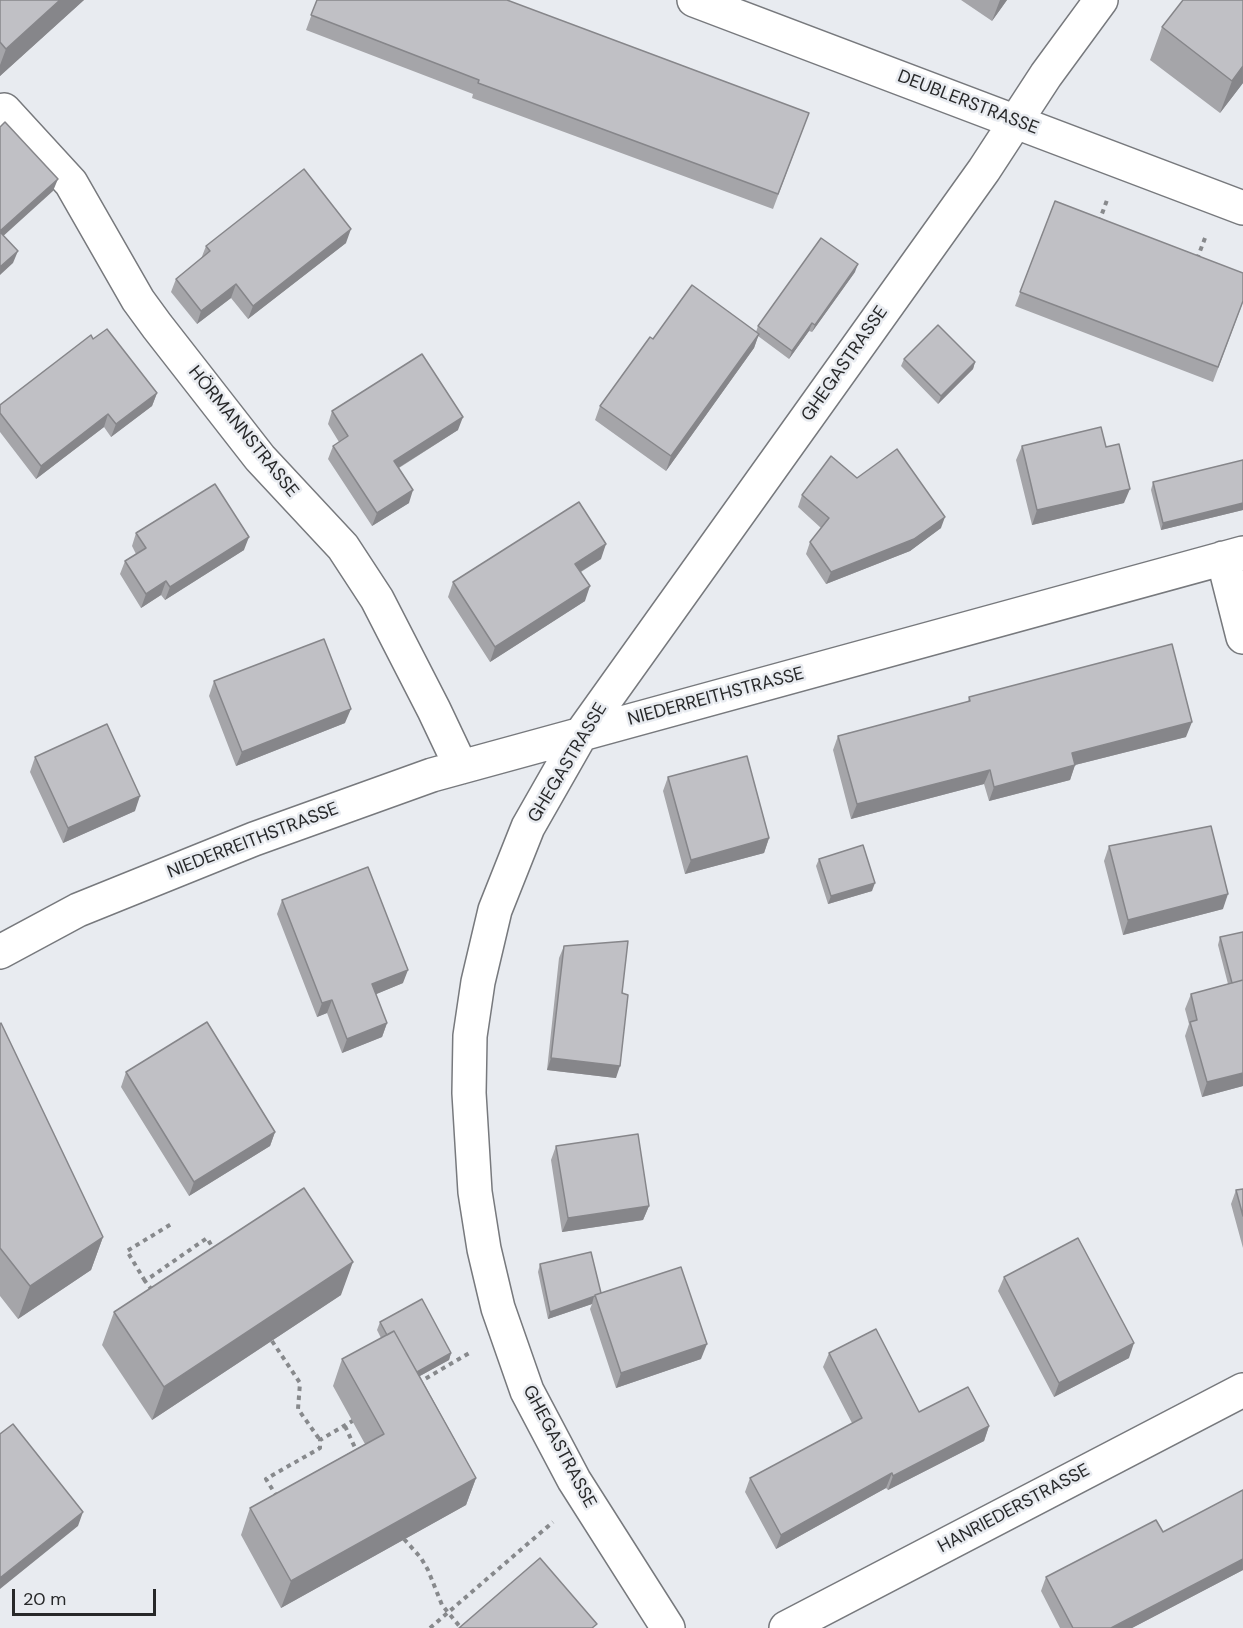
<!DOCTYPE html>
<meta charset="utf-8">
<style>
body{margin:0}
#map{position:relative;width:1243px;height:1628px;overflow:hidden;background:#e8ebf0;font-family:"DM Sans",sans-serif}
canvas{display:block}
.scale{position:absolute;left:12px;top:1589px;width:144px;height:27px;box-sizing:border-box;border:3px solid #272829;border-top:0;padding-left:8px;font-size:18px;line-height:21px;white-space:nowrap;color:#272829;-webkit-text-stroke:4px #e8ebf0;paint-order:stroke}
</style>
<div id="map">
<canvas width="1243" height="1628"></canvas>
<div class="scale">20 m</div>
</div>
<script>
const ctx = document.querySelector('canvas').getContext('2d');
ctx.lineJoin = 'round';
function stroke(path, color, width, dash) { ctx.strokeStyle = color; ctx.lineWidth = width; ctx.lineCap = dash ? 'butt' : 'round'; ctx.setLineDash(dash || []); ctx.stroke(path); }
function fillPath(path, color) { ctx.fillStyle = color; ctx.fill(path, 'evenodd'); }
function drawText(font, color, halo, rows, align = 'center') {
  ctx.font = font + ' "DM Sans",sans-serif'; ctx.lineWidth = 5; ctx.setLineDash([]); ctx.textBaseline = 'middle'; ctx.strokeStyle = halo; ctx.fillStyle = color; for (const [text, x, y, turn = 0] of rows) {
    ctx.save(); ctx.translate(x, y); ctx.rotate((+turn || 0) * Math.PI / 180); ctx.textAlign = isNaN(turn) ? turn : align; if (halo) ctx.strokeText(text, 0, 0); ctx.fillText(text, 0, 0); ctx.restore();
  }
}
const minor = new Path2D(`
 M694 0 1243 208
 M4 110 71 183 138 300 157 326 260 458 343 547 377 599 434 710 461 767
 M1223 558 1243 637
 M0 952 78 910 254 839 432 775 1243 553
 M668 1628 574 1480 527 1391 498 1308 484 1249 475 1192 469 1093 470 1036 478 982 495 910 528 827 581 734 984 170 1046 75 1101 0
 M786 1628 1243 1390`);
stroke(minor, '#77797d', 36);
stroke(new Path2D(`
 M1099 222 1107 200
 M1197 259 1205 238
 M145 1281 127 1251 173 1223
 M152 1290 145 1281 207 1238 214 1250
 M272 1341 300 1383 298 1409 320 1440
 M418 1383 471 1352
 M345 1426 357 1452
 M277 1497 266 1479 320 1448V1440L354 1420
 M404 1539 421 1558 428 1570 442 1605 461 1628
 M430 1628 553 1522`), '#87898c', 4, [4.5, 4.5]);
stroke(minor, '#fff', 33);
fillPath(new Path2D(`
 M0 0H84L0 76Z
 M317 0 809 113 773 209 472 98 473 94 306 30Z
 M961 0H1007L992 21Z
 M1243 0V83L1220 113 1150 60 1162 27Z
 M1055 201 1243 302 1213 382 1015 306Z
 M346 243 248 319 231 298 197 324 171 292 176 279 201 259 206 246Z
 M855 272 812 332 809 331 789 359 758 336 754 348 666 471 595 420 600 406 756 332 758 326Z
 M93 339 157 393 152 406 111 437 104 427 36 479 0 432V405Z
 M904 359 975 362 973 369 938 404 901 366Z
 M332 411 458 430 399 468 409 503 372 526 328 459 333 446 339 442 328 424Z
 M1022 446 1106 447 1124 503 1032 525 1016 460Z
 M1243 460V510L1161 530 1151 490 1153 482Z
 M857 478 941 528 910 551 826 584 806 554 810 542 821 528 798 507 802 495Z
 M136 533 244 550 165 600 161 595 141 608 120 574 125 561 136 554 132 546Z
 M601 559 581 572 585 601 490 662 448 597 453 582Z
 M214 681 345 723 236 766 209 696Z
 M969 697 1186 737 1075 765 1070 780 989 801 984 784 851 819 833 750 838 736 968 702Z
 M35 757 135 811 63 843 30 772Z
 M668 777 769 838 764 853 685 874 663 791Z
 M1109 846 1223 909 1123 935 1104 861Z
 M819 859 872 891 828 904 816 866Z
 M282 900 403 983 376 994 387 1023 382 1037 342 1053 327 1013 317 1017 277 914Z
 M1243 932V1086L1202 1097 1185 1036 1189 1024 1185 1009 1191 994 1228 984 1218 945 1220 937Z
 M564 946 622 993 616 1078 547 1070 559 958Z
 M0 1024 103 1237 91 1270 18 1319 0 1296Z
 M126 1072 275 1132 270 1146 189 1196 121 1087Z
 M556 1146 649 1206 643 1220 562 1232 551 1160Z
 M1243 1189V1248L1231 1204 1236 1190Z
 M540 1264 601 1293 701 1359 616 1388 590 1309 592 1304 548 1319 538 1272Z
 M1004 1277 1129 1358 1054 1397 998 1291Z
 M341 1295 152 1420 102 1345 114 1312Z
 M380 1322 451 1353 449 1360 420 1376 476 1478 466 1505 281 1608 241 1535 250 1508 365 1444 333 1386 342 1359 381 1338 377 1330Z
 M829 1353 919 1412 989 1426 984 1441 888 1490 886 1488 776 1549 745 1492 750 1478 852 1423 823 1367Z
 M1243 1490V1570L1132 1628H1060L1041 1591 1046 1577 1163 1532Z`), '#a5a5a9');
fillPath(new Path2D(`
 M60 0H84L0 76V65L6 49Z
 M1000 0H1007L992 21Z
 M1243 66V83L1220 113 1232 81Z
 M58 179 53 191 0 239V231Z
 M351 229 346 243 248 319 253 306Z
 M18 251 13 263 0 275V267Z
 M858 264 855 272 812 332 815 325Z
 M236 284 231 298 197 324 201 311Z
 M812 323 809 331 789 359 792 351Z
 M759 334 754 348 666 471 671 456Z
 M975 362 973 369 938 404 941 396Z
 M157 393 152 406 111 437 116 424Z
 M108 414 104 427 36 479 41 466Z
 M463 417 458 430 390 473 394 461Z
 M1130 489 1124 503 1032 525 1037 510Z
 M413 490 409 503 372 526 377 513Z
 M1243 503V510L1161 530 1163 523Z
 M945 517 941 528 910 551 826 584 831 572Z
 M249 537 244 550 165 600 170 587Z
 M606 544 601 559 570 578 575 564Z
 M166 581 161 595 141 608 146 594Z
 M590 586 585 601 490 662 495 647Z
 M351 709 345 723 236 766 242 752Z
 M1192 722 1186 737 1067 767 1072 753Z
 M1075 765 1070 780 989 801 994 787Z
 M990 770 984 784 851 819 857 804Z
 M140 796 135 811 63 843 68 828Z
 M769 838 764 853 685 874 691 860Z
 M875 883 872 891 828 904 831 896Z
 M1228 894 1223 909 1123 935 1128 920Z
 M408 970 403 983 367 998 372 984Z
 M332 1000 327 1013 317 1017 322 1003Z
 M387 1023 382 1037 342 1053 347 1039Z
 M551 1058 620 1066 616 1078 547 1070Z
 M1243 1073V1086L1202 1097 1207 1082Z
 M275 1132 270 1146 189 1196 194 1182Z
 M649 1206 643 1220 562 1232 568 1218Z
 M103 1237 91 1270 18 1319 30 1286Z
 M353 1262 341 1295 152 1420 164 1387Z
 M594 1296 592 1304 548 1319 550 1312Z
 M1134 1343 1129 1358 1054 1397 1059 1383Z
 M707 1344 701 1359 616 1388 621 1373Z
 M451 1353 449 1360 407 1383 410 1376Z
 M989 1426 984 1441 888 1490 893 1476Z
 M892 1473 886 1488 776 1549 781 1535Z
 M476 1478 466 1505 281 1608 291 1581Z
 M83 1512 78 1526 0 1589V1578Z
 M1243 1559V1570L1132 1628H1111Z`), '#86868a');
const building = new Path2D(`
 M0 0H60L6 49 0 42Z
 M317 0H507L809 113 778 194 478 83 479 80 311 15Z
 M1183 0H1243V66L1232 81 1162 27Z
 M5 122 58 179 0 231V127Z
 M304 169 351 229 253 306 236 284 201 311 176 279 210 251 206 246Z
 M1055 201 1243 273V301L1218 367 1020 292Z
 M0 232 18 251 0 267Z
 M821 238 858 264 815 325 812 323 792 351 758 326Z
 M692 285 759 334 671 456 600 406 650 337 653 339Z
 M938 325 975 362 941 396 904 359Z
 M107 329 157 393 116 424 108 414 41 466 0 413V405L91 335 93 339Z
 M422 354 463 417 394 461 413 490 377 513 333 446 348 436 332 411Z
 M1101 427 1106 447 1119 444 1130 489 1037 510 1022 446Z
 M897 449 945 517 914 539 831 572 810 542 829 518 802 495 831 456 857 478Z
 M1243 460V503L1163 523 1153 482Z
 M215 484 249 537 170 587 166 581 146 594 125 561 146 548 136 533Z
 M579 502 606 544 575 564 590 586 495 647 453 582Z
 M324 639 351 709 242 752 214 681Z
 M1172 644 1192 722 1072 753 1075 765 994 787 990 770 857 804 838 736 970 701 969 697Z
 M107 724 140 796 68 828 35 757Z
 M747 756 769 838 691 860 668 777Z
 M1211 826 1228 894 1128 920 1109 846Z
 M863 845 875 883 831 896 819 859Z
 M368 867 408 970 372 984 387 1023 347 1039 332 1000 322 1003 282 900Z
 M1243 932V980L1232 983 1220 937Z
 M628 941 622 993 628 995 620 1066 551 1058 564 946Z
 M1243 980V1073L1207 1082 1190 1022 1197 1020 1191 994Z
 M207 1022 275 1132 194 1182 126 1072Z
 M1 1023 103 1237 30 1286 0 1248V1024Z
 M638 1134 649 1206 568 1218 556 1146Z
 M304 1188 353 1262 164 1387 114 1312Z
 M1243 1189V1216L1236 1190Z
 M1078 1238 1134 1343 1059 1383 1004 1277Z
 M591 1252 601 1293 595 1295V1296L550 1312 540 1264Z
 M681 1267 707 1344 621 1373 595 1295Z
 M422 1299 451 1353 417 1372 394 1331 387 1335 380 1322Z
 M876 1329 919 1412 968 1387 989 1426 893 1476 892 1473 781 1535 750 1478 862 1418 829 1353Z
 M394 1331 476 1478 291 1581 250 1508 384 1434 342 1359Z
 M13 1424 83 1512 0 1578V1434Z
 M1243 1490V1559L1111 1628H1073L1046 1577 1156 1520 1163 1532Z
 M540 1558 597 1624 592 1628H459Z`);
fillPath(building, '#c0c0c5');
stroke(building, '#86868a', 1.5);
drawText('18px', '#272829', '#e8ebf0', [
 ["DEUBLERSTRASSE",968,103,21],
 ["GHEGASTRASSE",845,364,-55],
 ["HÖRMANNSTRASSE",243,432,51],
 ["NIEDERREITHSTRASSE",716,697,-15],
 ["GHEGASTRASSE",568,763,-59],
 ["NIEDERREITHSTRASSE",253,841,-21],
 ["GHEGASTRASSE",559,1447,62],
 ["HANRIEDERSTRASSE",1014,1509,-28]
]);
</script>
